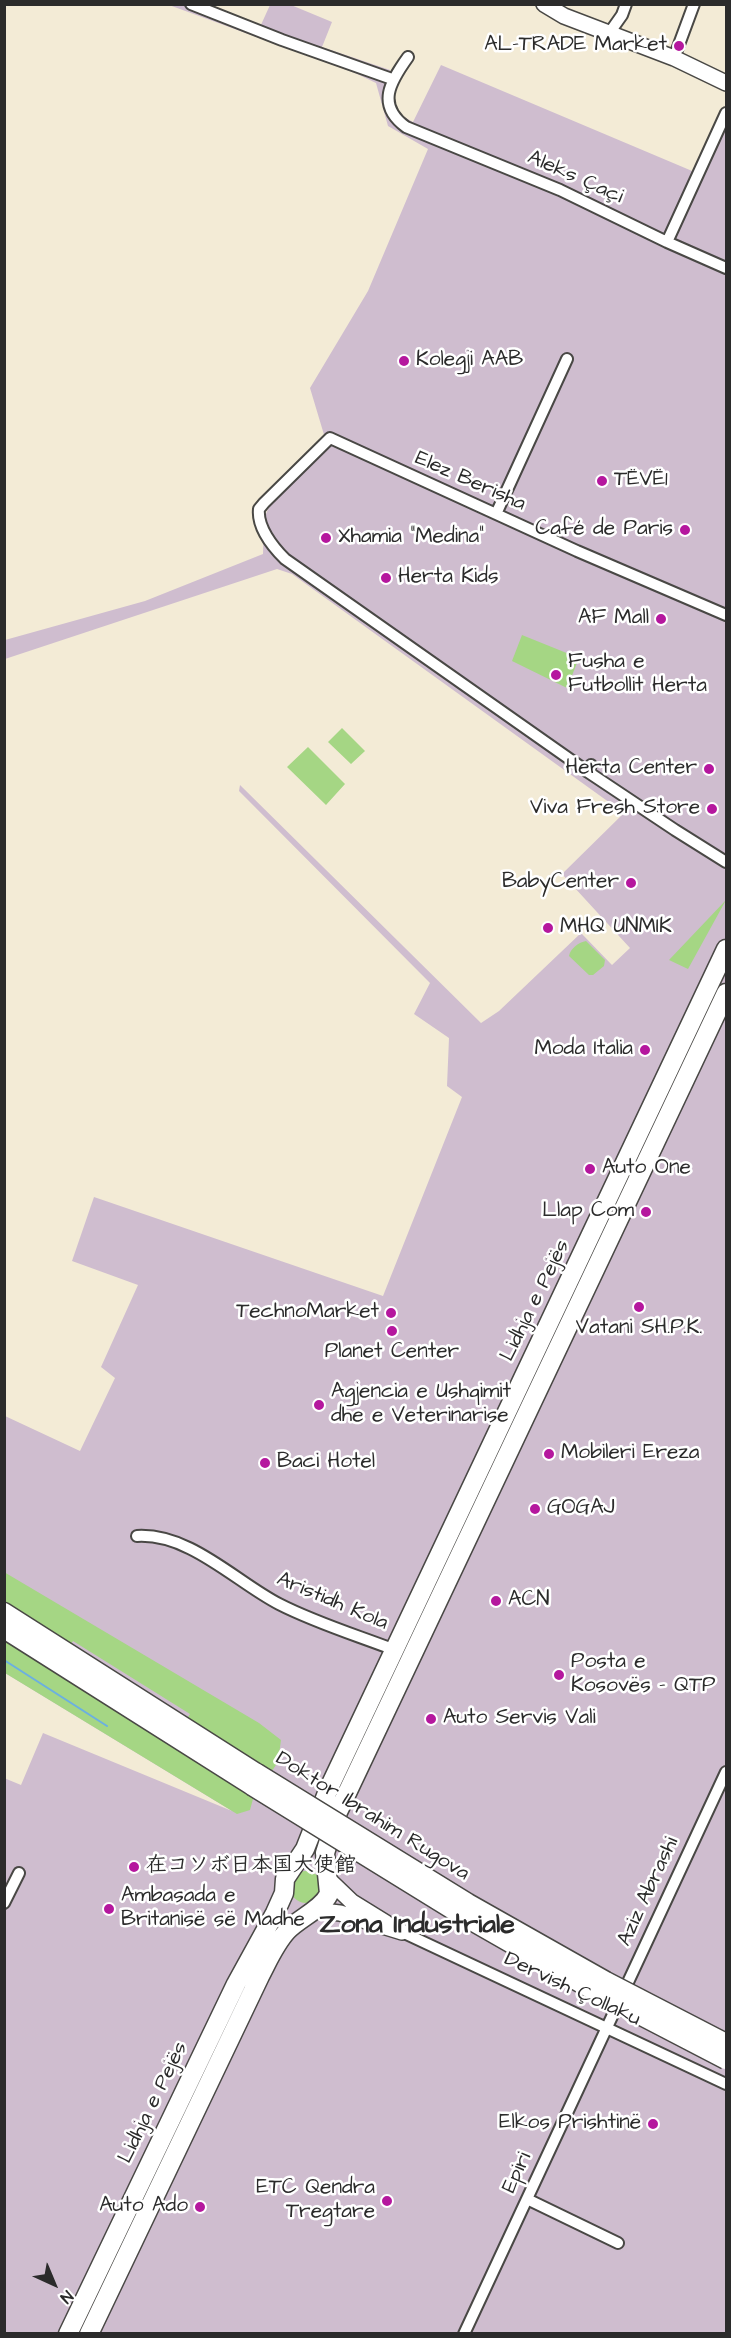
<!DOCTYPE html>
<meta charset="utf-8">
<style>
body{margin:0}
#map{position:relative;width:731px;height:2338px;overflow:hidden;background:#f3ebd6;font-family:"Architects Daughter",sans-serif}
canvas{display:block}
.frame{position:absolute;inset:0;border:6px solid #2b2b2b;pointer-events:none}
.north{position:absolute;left:24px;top:2254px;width:60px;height:60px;-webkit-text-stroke:4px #fff;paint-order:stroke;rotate:136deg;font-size:16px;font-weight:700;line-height:24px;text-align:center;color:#2b2b2b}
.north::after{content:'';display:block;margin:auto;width:21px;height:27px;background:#2b2b2b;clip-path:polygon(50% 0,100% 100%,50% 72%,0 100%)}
</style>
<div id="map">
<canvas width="731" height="2338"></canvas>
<div class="frame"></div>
<div class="north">N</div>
</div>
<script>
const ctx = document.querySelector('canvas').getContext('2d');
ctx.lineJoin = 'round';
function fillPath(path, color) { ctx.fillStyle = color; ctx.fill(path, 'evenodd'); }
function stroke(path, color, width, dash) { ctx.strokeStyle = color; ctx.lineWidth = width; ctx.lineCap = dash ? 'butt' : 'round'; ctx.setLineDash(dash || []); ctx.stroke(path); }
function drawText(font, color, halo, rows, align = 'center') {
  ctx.font = font + ' "Architects Daughter","LXGW WenKai TC","Klee One",sans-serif'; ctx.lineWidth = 5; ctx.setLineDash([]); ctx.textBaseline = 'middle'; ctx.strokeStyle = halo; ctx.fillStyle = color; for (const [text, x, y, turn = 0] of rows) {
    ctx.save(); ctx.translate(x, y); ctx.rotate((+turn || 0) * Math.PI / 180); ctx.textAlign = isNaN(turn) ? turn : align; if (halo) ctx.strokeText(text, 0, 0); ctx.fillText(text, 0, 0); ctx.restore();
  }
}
fillPath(new Path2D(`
 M169 5H203L260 27 270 5H291L332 22 322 47 390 70 393 111 413 122 441 65 704 176 726 126V2333H5L4 1778 21 1785 43 1733 232 1811 5 1673V1416L80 1451 115 1378 101 1367 138 1285 72 1261 94 1197 383 1296 462 1097 447 1086 449 1038 414 1014 430 983 239 791 240 785 481 1023 499 1011 581 933 612 965 630 948 562 874 624 813 292 574 277 569 5 659V640L145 601 263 554 264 519 270 504 328 448 310 388 368 291 428 149 388 126 376 83 355 73Z`), '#cfbdcf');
fillPath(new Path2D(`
 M522 635 579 658 567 688 512 661Z
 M342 728 365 751 351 764 328 742Z
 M308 747 345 784 326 805 287 767Z
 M726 900 688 969 669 960Z
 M586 941 605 960 604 966 593 975H589L569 956C570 949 579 942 586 941Z
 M4 1572 259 1723 281 1740 278 1762 253 1799 250 1810 237 1814 5 1673ZM73 1641 190 1714 171 1743 54 1671Z
 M290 1887a16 16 0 1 1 32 0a16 16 0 1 1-32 0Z`), '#a5d684');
stroke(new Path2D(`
 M4 1660 107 1726`), '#6bafe1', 2);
const street = new Path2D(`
 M191 4 282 40 392 79
 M610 32 622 15 626 4
 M408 57C390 82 376 105 406 127L560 190 667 242 726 268
 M674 58 694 4
 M667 242 726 113
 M496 514 567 359
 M591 765 588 772 675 830 726 862
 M588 772 285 559C273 547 257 527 259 509L264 503 330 438 577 551 726 615
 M137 1536C190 1533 236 1582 279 1604 316 1623 356 1635 395 1650
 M4 1903 19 1873
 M402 1932 726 2084
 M527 2199 618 2243
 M464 2334 726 1772`);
const secondary = new Path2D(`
 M544 4 564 16 674 58 726 83
 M328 1879 352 1902 386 1923
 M313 1910 340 1913 402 1932`);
const highway = new Path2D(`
 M4 1612 257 1773
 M4 1629 252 1786
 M68 2334 236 1984 275 1913 284 1893 285 1879 305 1849 329 1788 726 949
 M89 2334 260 1976C268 1961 275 1944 287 1931 299 1918 321 1910 329 1894L325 1853 338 1812 726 993`);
stroke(street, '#494845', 14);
stroke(secondary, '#494845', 18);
stroke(highway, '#494845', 21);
stroke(street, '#fff', 10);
stroke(secondary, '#fff', 15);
stroke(highway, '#fff', 18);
const highwayBridge = new Path2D(`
 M257 1773 468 1903 606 1981 726 2043
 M252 1786 461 1915 599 1994 726 2060`);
stroke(highwayBridge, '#494845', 21, []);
stroke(highwayBridge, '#fff', 18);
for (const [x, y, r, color] of [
 [679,46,6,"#b5179e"],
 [404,361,6,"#b5179e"],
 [602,481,6,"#b5179e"],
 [685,530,6,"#b5179e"],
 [326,538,6,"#b5179e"],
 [386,578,6,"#b5179e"],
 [661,619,6,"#b5179e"],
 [556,675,6,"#b5179e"],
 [709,769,6,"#b5179e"],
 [712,809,6,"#b5179e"],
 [631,883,6,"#b5179e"],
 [548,928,6,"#b5179e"],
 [645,1050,6,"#b5179e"],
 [590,1169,6,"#b5179e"],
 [646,1212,6,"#b5179e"],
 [639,1307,6,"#b5179e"],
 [391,1313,6,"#b5179e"],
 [392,1331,6,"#b5179e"],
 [319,1405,6,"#b5179e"],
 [549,1454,6,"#b5179e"],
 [265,1463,6,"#b5179e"],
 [535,1509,6,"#b5179e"],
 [496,1601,6,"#b5179e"],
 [559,1675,6,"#b5179e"],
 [431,1719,6,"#b5179e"],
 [134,1867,6,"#b5179e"],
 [109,1909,6,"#b5179e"],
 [653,2124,6,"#b5179e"],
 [387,2201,6,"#b5179e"],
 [200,2207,6,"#b5179e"]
]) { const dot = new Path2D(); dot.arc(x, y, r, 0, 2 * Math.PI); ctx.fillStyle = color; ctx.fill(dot); stroke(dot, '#fff', 2); }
drawText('21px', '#2b2b2b', '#fff', [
 ["AL-TRADE Market",667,46,"right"],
 ["Kolegji AAB",416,361],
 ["TËVË1",614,481],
 ["Café de Paris",673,530,"right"],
 ["Xhamia \"Medina\"",338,538],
 ["Herta Kids",398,578],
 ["AF Mall",649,619,"right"],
 ["Fusha e",568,663],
 ["Futbollit Herta",568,687],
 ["Herta Center",697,769,"right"],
 ["Viva Fresh Store",700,809,"right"],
 ["BabyCenter",619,883,"right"],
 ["MHQ UNMIK",560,928],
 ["Moda Italia",633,1050,"right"],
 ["Auto One",602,1169],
 ["Llap Com",634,1212,"right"],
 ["TechnoMarket",379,1313,"right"],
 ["Vatani SH.P.K.",639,1329,"center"],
 ["Planet Center",392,1353,"center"],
 ["Agjencia e Ushqimit",331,1393],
 ["dhe e Veterinarise",331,1417],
 ["Mobileri Ereza",561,1454],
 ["Baci Hotel",277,1463],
 ["GOGAJ",547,1509],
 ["ACN",508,1601],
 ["Posta e",571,1663],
 ["Kosovës - QTP",571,1687],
 ["Auto Servis Vali",443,1719],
 ["在コソボ日本国大使館",146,1867],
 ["Ambasada e",121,1897],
 ["Britanisë së Madhe",121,1921],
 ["Elkos Prishtinë",641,2124,"right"],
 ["ETC Qendra",375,2189,"right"],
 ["Tregtare",375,2213,"right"],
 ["Auto Ado",188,2207,"right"]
], 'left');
drawText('21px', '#2b2b2b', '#fff', [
 ["Aleks Çaçi",575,178,24],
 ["Elez Berisha",470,482,24],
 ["Lidhja e Pejës",536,1301,-64],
 ["Aristidh Kola",332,1602,23],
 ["Doktor Ibrahim Rugova",372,1817,32],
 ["Aziz Abrashi",649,1892,-65],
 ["Dervish Çollaku",572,1990,25],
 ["Lidhja e Pejës",154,2103,-64],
 ["Epiri",518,2173,-65]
]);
drawText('bold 27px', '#2b2b2b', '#fff', [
 ["Zona Industriale",417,1926]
]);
</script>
